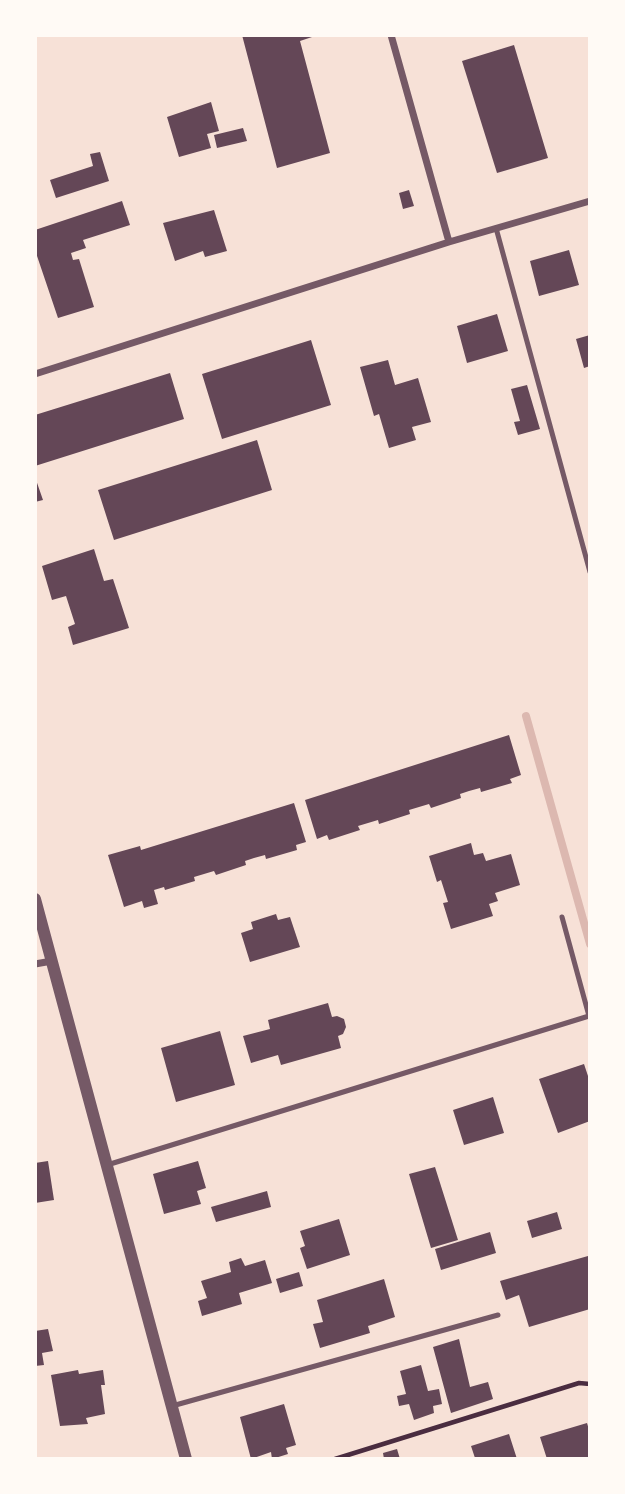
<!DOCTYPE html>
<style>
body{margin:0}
#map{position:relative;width:625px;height:1494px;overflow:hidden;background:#f7e1d7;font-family:"Libre Baskerville",serif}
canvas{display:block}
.frame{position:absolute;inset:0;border:37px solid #fffaf5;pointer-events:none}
</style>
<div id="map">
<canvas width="625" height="1494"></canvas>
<div class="frame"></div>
</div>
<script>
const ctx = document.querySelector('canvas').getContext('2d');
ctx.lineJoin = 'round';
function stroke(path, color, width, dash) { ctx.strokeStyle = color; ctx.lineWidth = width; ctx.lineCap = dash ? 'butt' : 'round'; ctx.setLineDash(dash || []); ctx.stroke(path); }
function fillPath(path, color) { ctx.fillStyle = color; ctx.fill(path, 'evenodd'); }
stroke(new Path2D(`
 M526 716 590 944`), '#dcb8b0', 8);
fillPath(new Path2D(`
 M242 35H318L300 41 330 153 277 168Z
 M514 45 548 158 497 173 462 61Z
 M211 102 219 131 207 134 211 148 179 157 167 117Z
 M243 128 247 141 217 148 214 135Z
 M100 152 109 181 56 198 50 180 93 166 90 154Z
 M409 190 414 206 403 209 399 193Z
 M122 201 130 225 83 240 86 248 71 253 73 260 79 259 94 307 58 318 35 250V230Z
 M214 210 227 251 205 257 203 251 175 261 163 223Z
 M569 250 579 285 539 296 530 261Z
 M497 314 508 351 467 363 457 326Z
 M590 335V366L584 368 576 339Z
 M311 340 331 405 222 439 202 374Z
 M388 360 395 385 418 378 431 422 412 427 416 440 389 448 379 414 374 416 360 367Z
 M170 373 184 419 35 466V415Z
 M527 385 540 429 518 435 514 422 520 421 511 389Z
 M257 440 272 490 114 540 98 490Z
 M35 477 43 500 35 502Z
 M94 549 104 581 113 579 129 628 73 645 68 627 75 624 66 596 52 600 42 566Z
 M509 735 521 775 510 779 512 783 481 792 480 788 469 791 460 794 461 798 431 808 429 804 409 810 410 814 379 824 378 820 358 826 360 830 329 840 327 835 317 839 305 800Z
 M294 803 306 842 296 845 297 850 266 859 265 855 254 858 245 861 246 865 216 875 214 871 194 877 195 881 165 890 164 887 154 890 158 904 144 908 142 901 124 907 108 855 140 846 141 850Z
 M471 843 474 855 483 853 486 861 511 854 520 885 495 893 498 901 489 904 493 916 451 929 443 903 448 902 441 880 437 882 429 856Z
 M276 914 278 920 290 917 300 947 250 962 241 933 253 929 251 922Z
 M328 1003 332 1017 337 1016 344 1019 346 1027 343 1034 338 1036 341 1048 281 1065 278 1055 251 1063 243 1036 270 1029 268 1020Z
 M220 1031 235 1085 176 1102 161 1048Z
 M584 1064 590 1082V1121L558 1133 539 1079Z
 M493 1097 504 1133 464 1145 453 1110Z
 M48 1161 54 1200 35 1203V1163Z
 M198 1161 206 1188 197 1191 201 1204 164 1214 153 1174Z
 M435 1167 458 1240 431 1248 409 1174Z
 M267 1191 271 1207 216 1222 211 1207Z
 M557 1212 562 1229 532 1238 527 1221Z
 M339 1219 350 1255 307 1269 300 1248 305 1246 300 1231Z
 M490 1232 496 1253 441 1270 435 1249Z
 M588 1256 590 1262V1309L529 1327 519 1295 506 1300 500 1281Z
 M241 1258 245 1266 265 1260 272 1283 239 1293 242 1304 202 1316 198 1301 207 1298 201 1281 231 1272 229 1262Z
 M299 1272 303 1286 280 1293 276 1279Z
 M384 1279 395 1317 368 1326 370 1333 320 1348 313 1324 323 1322 317 1300Z
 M48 1329 53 1351 42 1353 44 1365 35 1366V1331Z
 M459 1339 470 1387 488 1382 493 1399 451 1413 433 1347Z
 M421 1365 428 1391 439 1389 442 1404 433 1406 434 1413 414 1420 409 1404 399 1406 397 1396 406 1394 400 1371Z
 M78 1370 79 1374 103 1370 105 1385H101L105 1414 86 1418 88 1424 60 1426 51 1375Z
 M284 1404 296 1445 286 1448 288 1454 272 1459 271 1452 251 1459 240 1417Z
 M587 1423 590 1433V1459H547L540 1437Z
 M509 1434 517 1459 475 1458 471 1446Z
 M397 1449 400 1459H384L383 1453Z`), '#644757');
stroke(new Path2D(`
 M335 1459 579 1383 590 1384`), '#4a2c40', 4.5);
stroke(new Path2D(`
 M496 228 590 572
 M107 1165 589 1016 562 917
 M172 1406 498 1315`), '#755966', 5);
stroke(new Path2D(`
 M391 35 449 242
 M35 374 449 242 590 201
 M35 964 52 961`), '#755966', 7);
stroke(new Path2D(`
 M35 899 186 1459`), '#755966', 12);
</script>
